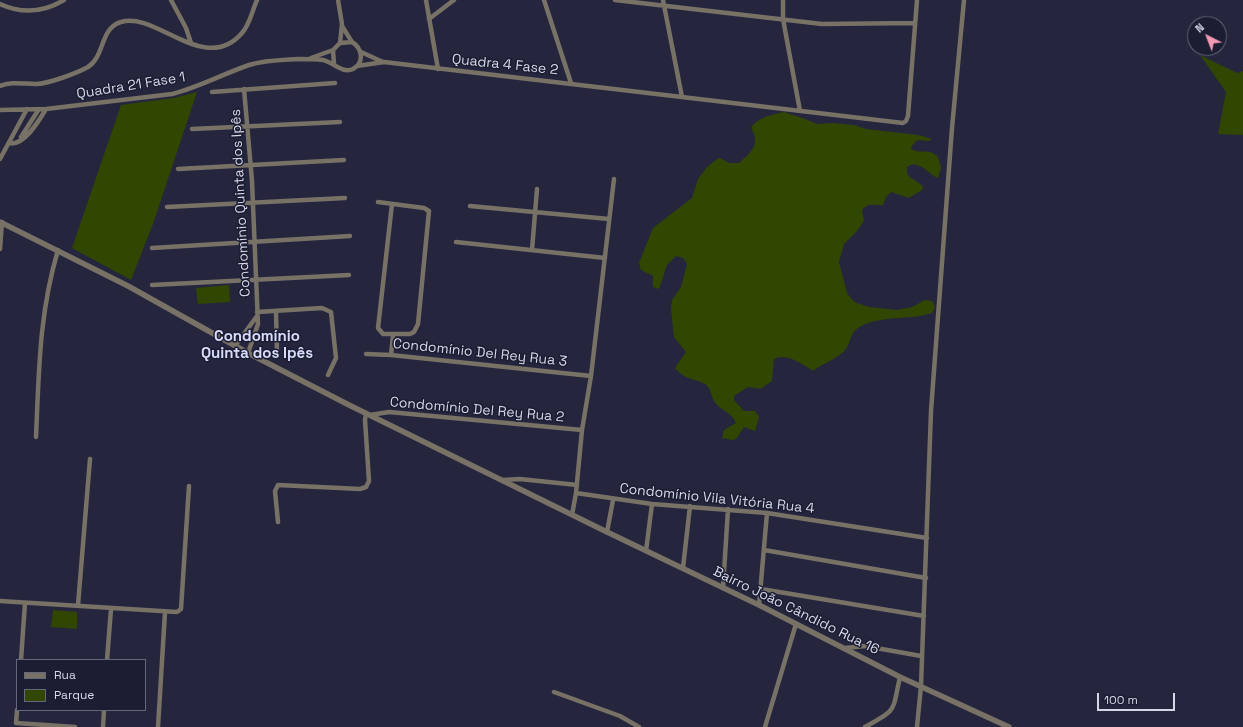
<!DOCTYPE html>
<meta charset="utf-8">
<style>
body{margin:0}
#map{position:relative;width:1243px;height:727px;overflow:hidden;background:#25263d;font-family:"Space Grotesk",sans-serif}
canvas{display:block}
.legend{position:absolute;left:16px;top:659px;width:130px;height:52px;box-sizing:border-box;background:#1b1d33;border:1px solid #65677b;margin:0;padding:5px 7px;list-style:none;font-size:12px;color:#d5d7e7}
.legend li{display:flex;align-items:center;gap:8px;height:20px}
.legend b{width:20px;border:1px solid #65677b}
.north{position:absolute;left:1187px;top:16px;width:40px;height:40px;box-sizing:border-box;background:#1b1d33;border:1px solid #65677b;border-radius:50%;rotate:318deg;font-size:11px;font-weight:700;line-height:16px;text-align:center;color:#d5d7e7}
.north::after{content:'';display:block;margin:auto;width:14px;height:18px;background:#f19ab2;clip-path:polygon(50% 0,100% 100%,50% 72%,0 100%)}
.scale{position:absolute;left:1097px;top:693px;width:78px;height:18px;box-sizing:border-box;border:2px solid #d5d7e7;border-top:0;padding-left:5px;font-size:12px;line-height:14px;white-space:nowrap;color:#d5d7e7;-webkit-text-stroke:3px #1b1d33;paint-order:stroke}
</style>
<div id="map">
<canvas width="1243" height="727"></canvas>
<ul class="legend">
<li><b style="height:5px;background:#777166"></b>Rua</li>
<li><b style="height:11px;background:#314601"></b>Parque</li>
</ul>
<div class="north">N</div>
<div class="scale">100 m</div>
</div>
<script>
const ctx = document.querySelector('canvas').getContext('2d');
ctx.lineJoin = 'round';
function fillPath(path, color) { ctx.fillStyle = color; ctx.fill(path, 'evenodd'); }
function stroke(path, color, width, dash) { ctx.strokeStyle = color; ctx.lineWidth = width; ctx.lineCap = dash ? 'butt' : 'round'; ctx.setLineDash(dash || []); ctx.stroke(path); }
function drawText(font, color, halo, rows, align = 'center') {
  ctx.font = font + ' "Space Grotesk",sans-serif'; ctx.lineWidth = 3; ctx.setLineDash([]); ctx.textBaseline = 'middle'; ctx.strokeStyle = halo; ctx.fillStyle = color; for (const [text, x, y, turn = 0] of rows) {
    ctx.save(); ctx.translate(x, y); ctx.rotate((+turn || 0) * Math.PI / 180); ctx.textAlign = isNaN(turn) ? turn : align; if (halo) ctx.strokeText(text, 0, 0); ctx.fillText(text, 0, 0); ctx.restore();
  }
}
fillPath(new Path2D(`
 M1200 55 1237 73 1243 71V135L1218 134 1226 92Z
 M197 92 153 224 131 280 72 248 121 105 174 98Z
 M784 112 805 119 817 124 832 123 854 125 866 129 918 135 932 139 929 141 917 140 912 146 911 149C921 155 928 147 938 157L941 168 938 178C930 176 919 158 907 167 905 180 918 179 923 187L922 190 909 198 891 192 886 197 883 205C874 206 869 202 862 210L864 221 857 231 844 244 839 262 847 293 854 302 869 307 897 310 912 307 925 300 932 301 935 307 932 313C909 321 880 314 858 328 850 333 851 342 846 349 838 359 823 363 813 371 802 364 787 353 774 359L772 381 760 389 748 387 734 396V400L744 411H755L759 417 755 431 744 427 736 439 732 440 722 438 724 430 736 423C732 412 719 410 714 401 711 395 711 388 705 384 692 377 688 382 675 368L686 352 674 337 671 309 672 300 681 287 687 264 683 258 676 256 667 265 659 289 653 287V276L641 270 639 263 653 228 692 198 698 179 707 167 717 159 720 158 729 163H739C751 152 761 145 751 128 757 117 772 115 784 112Z
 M229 285 230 302 198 304 196 288Z
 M53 610 77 612V629L51 627Z`), '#314601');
stroke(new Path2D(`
 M171 0 186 28 191 43
 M338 0 342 24 340 43
 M426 0 438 69
 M544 0 571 83
 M615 0 822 24 915 23
 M663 0 682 97
 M783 0V19L800 111
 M0 4C22 14 44 12 64 0
 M429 19 454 0
 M342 26 352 42
 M361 52 383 62
 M311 58 333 50
 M357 66 384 62 903 123 906 121 908 116 917 0
 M0 86C12 81 23 84 36 84 48 84 77 73 88 67 105 56 100 28 121 22 156 11 205 76 242 33 250 24 252 11 257 0
 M244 89 252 181 258 324 248 353
 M212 92 335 83
 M0 110 46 109 172 94C199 87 223 74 249 65 265 60 282 60 298 59 306 59 314 59 323 60 333 62 342 74 353 69 365 62 362 48 352 42L340 43 333 50 334 64
 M192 129 340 122
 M21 137 39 109
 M9 143C24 147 40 119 46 109
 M0 159 27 109
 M178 169 344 160
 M378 202 424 208 429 211 418 324 414 332 410 334H383L378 328 392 204
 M470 206 609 219
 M167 207 345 198
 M456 242 605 258
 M152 248 350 236
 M0 249 2 222
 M532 250 537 189
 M152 285 349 275
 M257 312 322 308 331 312 336 358 328 375
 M276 312 277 354
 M235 346 257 316
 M366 354 391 355 591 376
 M391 355 393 335
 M370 415 389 412 582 430
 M36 437C39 371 39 314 58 250
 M502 480 520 479 577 485
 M576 493 652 504 767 513 927 538
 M572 515 576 493 582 430 591 376 614 179
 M278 522 275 491 278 485 360 489 366 487 369 481 365 420 366 413
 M607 532 613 500
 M764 550 926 578
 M646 551 652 504
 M683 568 690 506
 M723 588 728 509
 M761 589 924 616
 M0 601 177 612 181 609 189 486
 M78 605 90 459
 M759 605 767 513
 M845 648 865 646 921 656
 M21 660 25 603
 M107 660 111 609
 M554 692 620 716 639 727
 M17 710 16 723 75 727
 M103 727 104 710
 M158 727 165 612
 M765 727 796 624
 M865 727C898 709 892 712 900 677
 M917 727 921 686 931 411 952 128 964 0`), '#777166', 4.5);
stroke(new Path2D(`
 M0 222 128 286 248 353 349 405 607 532 759 605 900 677 1009 727`), '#777166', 5.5);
drawText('14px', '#d5d7e7', '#1b1d33', [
 ["Quadra 4 Fase 2",505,65,6],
 ["Quadra 21 Fase 1",131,86,-9],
 ["Condomínio Quinta dos Ipês",241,203,-93],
 ["Condomínio Del Rey Rua 3",480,353,6],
 ["Condomínio Del Rey Rua 2",477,410,5],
 ["Condomínio Vila Vitória Rua 4",717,499,6],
 ["Bairro João Cândido Rua 16",796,611,26]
]);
drawText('bold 15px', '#d8dbfa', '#1b1d33', [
 ["Condomínio",257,337],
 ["Quinta dos Ipês",257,354]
]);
</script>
